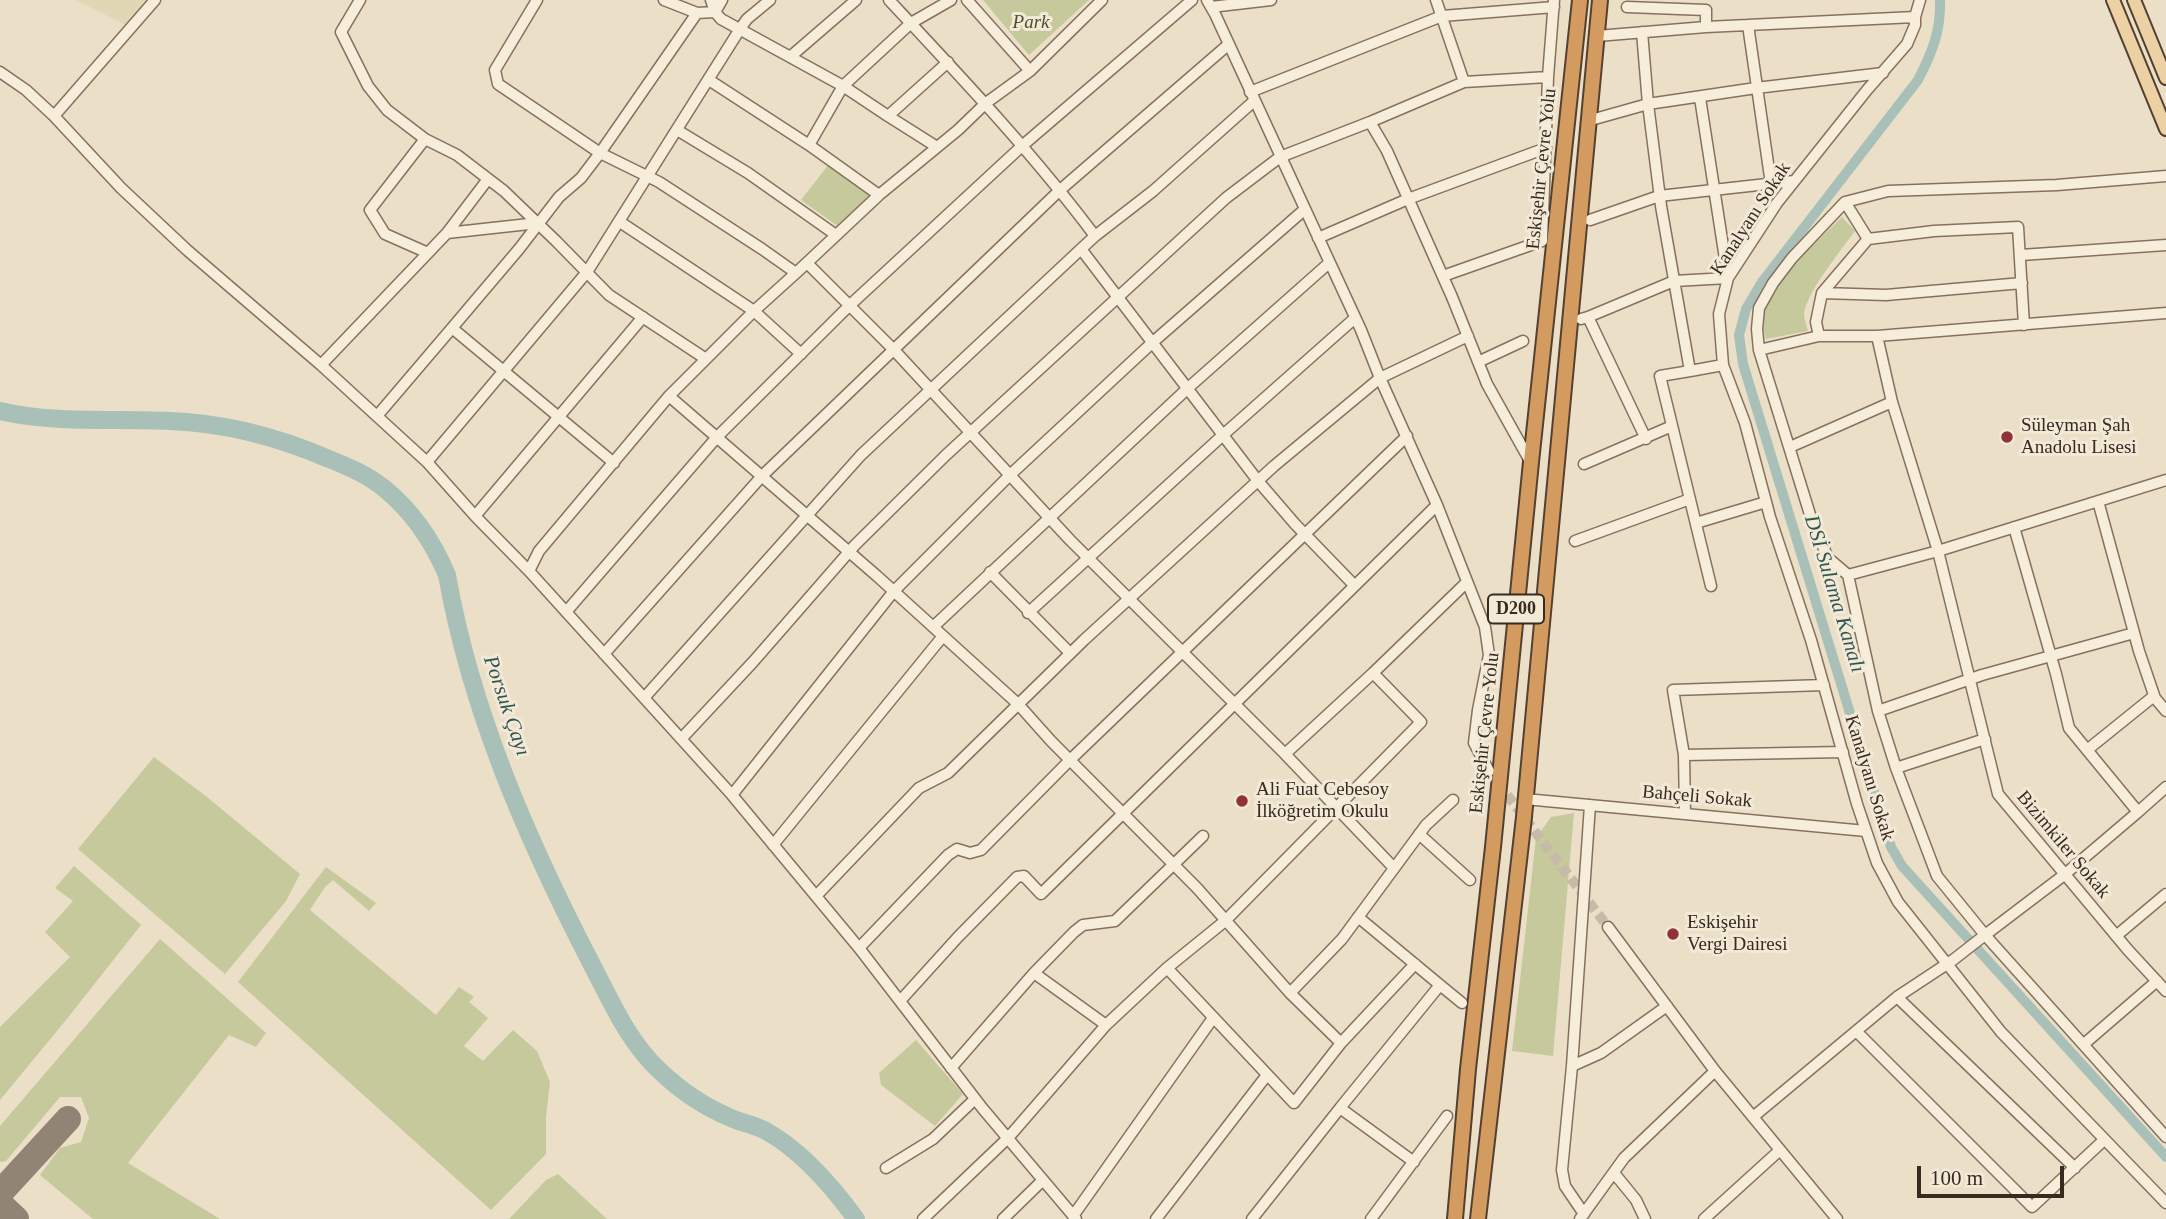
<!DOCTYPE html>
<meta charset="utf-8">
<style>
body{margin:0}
#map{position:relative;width:2166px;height:1219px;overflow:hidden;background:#ebdfc8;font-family:Georgia,serif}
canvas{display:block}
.scale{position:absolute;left:1917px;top:1166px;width:147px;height:32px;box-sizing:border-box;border:4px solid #372a21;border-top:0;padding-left:9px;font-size:21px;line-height:24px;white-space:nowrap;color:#372a21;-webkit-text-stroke:5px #f3e9d7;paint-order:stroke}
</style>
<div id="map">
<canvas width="2166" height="1219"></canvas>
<div class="scale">100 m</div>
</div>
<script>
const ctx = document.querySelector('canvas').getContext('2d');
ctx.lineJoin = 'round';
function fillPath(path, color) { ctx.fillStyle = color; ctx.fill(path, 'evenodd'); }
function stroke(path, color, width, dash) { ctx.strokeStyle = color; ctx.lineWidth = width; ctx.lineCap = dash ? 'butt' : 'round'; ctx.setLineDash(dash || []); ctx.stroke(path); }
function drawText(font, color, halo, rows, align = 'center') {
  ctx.font = font + ' Georgia,serif'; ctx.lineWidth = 6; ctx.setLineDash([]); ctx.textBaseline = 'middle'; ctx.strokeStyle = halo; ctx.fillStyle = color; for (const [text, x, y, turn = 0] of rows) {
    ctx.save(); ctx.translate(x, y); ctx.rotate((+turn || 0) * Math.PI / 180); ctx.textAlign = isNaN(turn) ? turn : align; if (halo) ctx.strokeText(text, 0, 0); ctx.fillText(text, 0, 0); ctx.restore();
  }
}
fillPath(new Path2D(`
 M76 0H155L131 28Z`), '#e0d7b5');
fillPath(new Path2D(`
 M983 0H1089L1029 55Z
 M829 164 875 193 839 227 801 200Z
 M1842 217 1855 231C1842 249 1806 293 1804 314 1804 319 1807 326 1808 331L1766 339C1762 328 1761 318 1765 307 1776 277 1819 240 1842 217Z
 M154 757 207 797 300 874 286 901 225 974 78 849Z
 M1574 813 1553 1056 1512 1051 1536 838 1551 817Z
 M74 866 141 925 66 1020 0 1100V1027L70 957 45 932 73 901 55 888Z
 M326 867 376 903 369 911 333 880 325 887 310 910 436 1015 459 987 474 997 469 1002 488 1018 464 1046 483 1061 513 1030 537 1051 550 1082 546 1117V1154L491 1210 238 982Z
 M160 939 266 1033 256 1047 229 1035 128 1163 220 1219H93L40 1175 60 1148 81 1142 89 1118 81 1097H60L6 1161 0 1162V1126Z
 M916 1040 963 1094 935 1126 881 1085 879 1073Z
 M558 1174 607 1219H509L546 1180Z`), '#c6c99c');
stroke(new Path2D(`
 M1940 0C1941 31 1932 53 1918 80L1762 282 1746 309 1739 335 1743 364 1891 847 1902 866 2166 1157`), '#a8c0b7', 10);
stroke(new Path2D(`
 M0 411C56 424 113 418 170 421 225 423 278 437 329 459 349 467 368 475 385 489 413 512 433 542 447 575 471 711 527 839 590 961 610 999 628 1042 661 1072 681 1091 705 1107 731 1118 742 1123 756 1125 766 1131 802 1151 832 1186 856 1219`), '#a8c0b7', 18);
stroke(new Path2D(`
 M0 1193 68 1119
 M0 1204 16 1219`), '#918474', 26);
stroke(new Path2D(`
 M1498 783 1608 927`), '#c7bba7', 10, [10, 5]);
const minor = new Path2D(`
 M360 0 341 32 368 86 387 110 425 139 457 155 504 191 556 241 609 295 706 359 669 396
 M537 0 495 70 498 84 600 153 697 13
 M664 0 697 13 715 12 722 0
 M711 0 715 12 721 19 843 86 888 116 937 147
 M889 0C960 76 1032 152 1095 236
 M967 0 1030 71
 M1207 0 1215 14 1361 330 1380 378 1437 505 1485 627 1489 655 1478 710 1474 743 1489 771
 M1436 0 1464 82
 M1920 0 1915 17V25L1907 44 1867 90 1777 203 1728 278 1719 314 1723 365 1745 423 1770 517 1811 640 1857 804 1877 863 1898 902 2001 1032 2166 1203
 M1211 7 1271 0
 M1627 7 1706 10V27
 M1748 25 1771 184
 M1597 36 1706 27 1915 17
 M790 57 856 0
 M0 72 26 90 54 116 121 188 187 250 321 365 427 462 475 516 529 571 732 795 859 948 983 1109 1076 1219
 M709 80 809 145 879 195
 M1250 92 1442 16 1554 7
 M1254 101 1153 191 1095 236 1081 249 1258 481 1295 524 1354 585
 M54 116 155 0
 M888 116 948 62
 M1591 120 1648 104 1642 32
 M1370 122 1464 82 1548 77
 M677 130 748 173 836 235
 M425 139 370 210 385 234 428 253
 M809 145 843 86 911 23 951 0
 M1590 220 1659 196 1794 181
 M620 222 754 311 801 354
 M447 233 538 223
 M1318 238 1408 199 1546 148
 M1868 239 1934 231 2018 227 2024 325
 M2021 255 2166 245
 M807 263 893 349 1070 540 1285 754 1394 868
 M796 273 879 195 958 130 986 103 1030 71 1102 0
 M1443 276 1542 241 1548 77 1554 0
 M1822 293 1886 295 2022 283
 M1588 317 1674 281 1728 278 1700 98
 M1581 319 1588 317 1646 439
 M1819 336 1816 322 1822 293 1868 239 1845 202
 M1877 336 1892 402 1938 551 1848 575 1828 558 1812 521 1759 350 1757 329 1759 308 1773 283 1792 258 1845 202 1888 191 2057 185 2166 176
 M1759 350 1819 336H1877L2166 313
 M1478 362 1523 341
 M321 365 447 233 488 179
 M1690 371 1723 365
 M377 416 452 328
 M1790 447 1892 402
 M427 462 587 272 740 29 747 19 770 0
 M614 463 452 328 519 249 559 197 581 178 600 153 659 182 762 249 796 273 754 311 706 359
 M1584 464 1672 426
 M2166 480 1938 551 1998 794 2128 950 2166 991
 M2098 501 2139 651 2155 698 2166 711
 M475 516 643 317
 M1696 523 1766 502
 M1575 541 1690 499
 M529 571 539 551 669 396 877 576 1018 704 1051 741 1197 888 1290 993 1341 1043
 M990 572 1070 653
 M1848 575 1878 711 1896 768 1937 876 1985 935 2064 875 2138 812 2069 728 2056 674 2014 527
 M1711 586 1660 376 1690 371 1661 206 1648 104 1756 88 1883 73
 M566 612 717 437 849 306 1022 146 1192 0
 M1028 613 1223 435 1355 318
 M933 627 1188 388 1329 263
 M604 654 762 476 1060 190 1229 44
 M644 698 861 455 1081 249
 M1878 711 1982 675 2134 633
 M682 738 753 662 855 545 946 455 1226 198 1280 157 1370 122 1387 151 1452 297 1487 384 1530 461
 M2087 750 2154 696
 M1285 754 1373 673
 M1684 755 1843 752
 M1896 768 1985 739
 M732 795 894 591 1010 475 1153 342 1304 210
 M1525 799 1866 831
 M2138 812 2166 787
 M1685 813 1684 755 1673 690 1824 685
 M1419 834 1470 880
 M773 845 943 636
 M816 896 919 788 948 773 1084 640 1274 466 1380 378 1468 336
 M1358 917 1440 985
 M1608 927 1715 1071 1837 1219
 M2116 936 2166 894
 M859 948 948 855 957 849 970 853 981 850 1070 760 1407 436
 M1167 968 1225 921 1421 722 1373 673 1467 582
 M1034 973 1106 1025
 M1290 993 1342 939 1426 825 1453 800
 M1897 997 2075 1168
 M900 1001 958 937 1017 877 1024 876 1041 894 1437 505
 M1856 1031 2032 1207 2104 1140
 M2084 1044 2157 981
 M1572 1066 1601 1053 1667 1006
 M951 1068 1034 973 1074 932 1083 925 1115 921 1203 836
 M1340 1108 1440 985 1462 1003
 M1753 1117 1897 997 1953 960 1985 935 2166 1137
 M886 1168 933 1139 975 1099
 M1614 1173 1636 1200 1645 1219
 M1584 1214 1565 1186 1562 1170 1572 1066 1590 805
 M1073 1216 1213 1018
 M923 1219 1008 1138 1106 1025 1167 968 1294 1103 1341 1043 1415 964
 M1003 1219 1043 1180
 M1156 1219 1267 1075
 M1252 1219 1340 1108 1414 1162
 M1371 1219 1447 1116
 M1580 1219 1624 1158 1715 1071
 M1704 1219 1780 1150`);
const major = new Path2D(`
 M2113 0 2166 129
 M2134 0 2166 78`);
const highway = new Path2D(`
 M1455 1219 1468 1069 1493 847 1531 462 1580 0
 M1478 1219 1524 817 1600 0`);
stroke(minor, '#86715e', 13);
stroke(major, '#544032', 16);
stroke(highway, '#544032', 18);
stroke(minor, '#f6edda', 10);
stroke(major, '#ebd1a3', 12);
stroke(highway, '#d39b5f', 14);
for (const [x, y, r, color] of [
 [2007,437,7,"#903238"],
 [1242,801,7,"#903238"],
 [1673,934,7,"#903238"]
]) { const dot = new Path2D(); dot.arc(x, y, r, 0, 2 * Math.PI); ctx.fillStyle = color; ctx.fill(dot); stroke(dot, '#f3e9d7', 2.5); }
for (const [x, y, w] of [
 [1516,609,56]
]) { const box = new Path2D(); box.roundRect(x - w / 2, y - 14.5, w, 29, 5); ctx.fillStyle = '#f3e9d7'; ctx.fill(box); stroke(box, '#372a21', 2); }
drawText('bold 18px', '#372a21', null, [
 ["D200",1516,609]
]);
drawText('italic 19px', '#4a5229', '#f3e9d7', [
 ["Park",1031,23]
]);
drawText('19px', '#372a21', '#f3e9d7', [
 ["Eskişehir Çevre Yolu",1542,169,-84],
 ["Kanalyanı Sokak",1751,219,-57],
 ["Eskişehir Çevre Yolu",1485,733,-84],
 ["Kanalyanı Sokak",1869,778,73],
 ["Bahçeli Sokak",1697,797,5],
 ["Bizimkiler Sokak",2063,845,50]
]);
drawText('19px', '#372a21', '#f3e9d7', [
 ["Süleyman Şah",2021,426],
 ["Anadolu Lisesi",2021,448],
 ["Ali Fuat Cebesoy",1256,790],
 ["İlköğretim Okulu",1256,812],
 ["Eskişehir",1687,923],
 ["Vergi Dairesi",1687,945]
], 'left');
drawText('italic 21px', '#315652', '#f3e9d7', [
 ["DSİ Sulama Kanalı",1834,594,73],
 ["Porsuk Çayı",506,706,71]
]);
</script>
